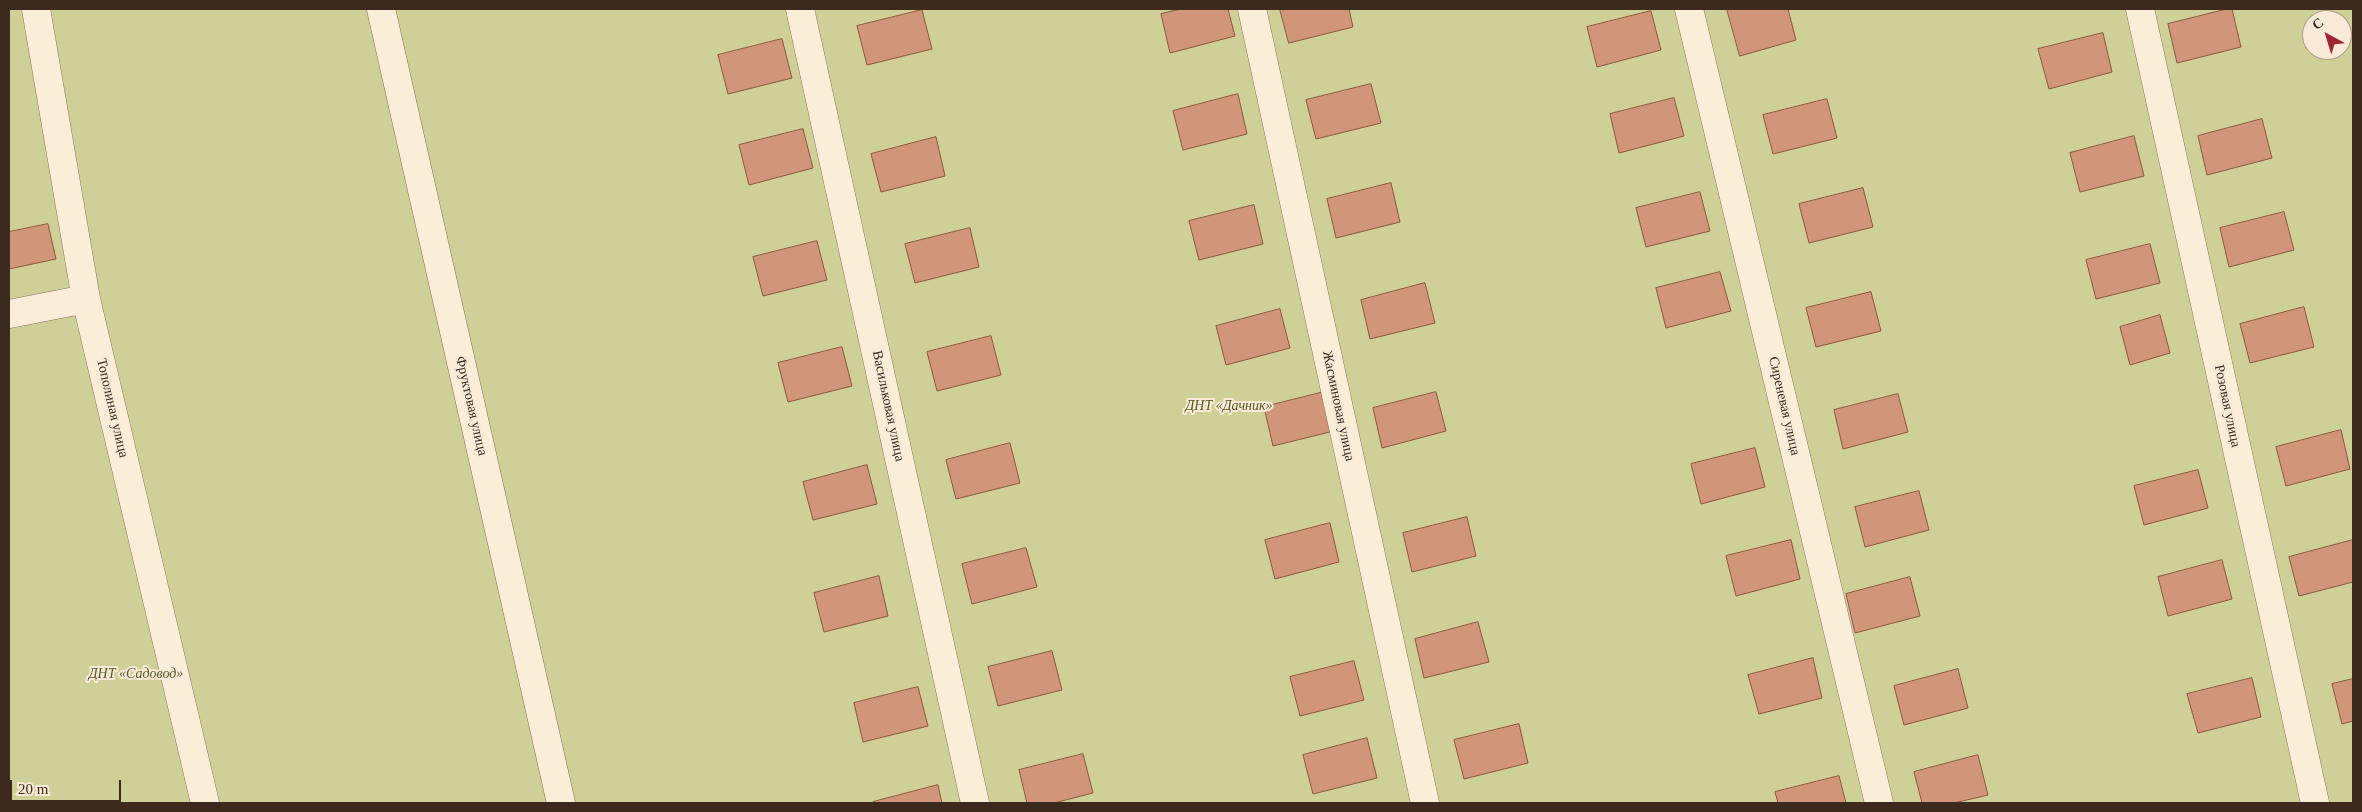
<!DOCTYPE html>
<meta charset="utf-8">
<style>
body{margin:0}
#map{position:relative;width:2362px;height:812px;overflow:hidden;background:#f1e0c5;font-family:Georgia,serif}
canvas{display:block}
.frame{position:absolute;inset:0;border:10px solid #3d2a1f;pointer-events:none}
.north{position:absolute;left:2302px;top:10px;width:50px;height:50px;box-sizing:border-box;background:#f8ead6;border:1px solid #ad9d8d;border-radius:50%;rotate:321deg;font-size:14px;font-weight:700;line-height:20px;text-align:center;color:#3d2a1f}
.north::after{content:'';display:block;margin:auto;width:18px;height:22px;background:#a02633;clip-path:polygon(50% 0,100% 100%,50% 72%,0 100%)}
.scale{position:absolute;left:10px;top:780px;width:111px;height:22px;box-sizing:border-box;border:2px solid #3d2a1f;border-top:0;padding-left:6px;font-size:15px;line-height:18px;white-space:nowrap;color:#3d2a1f;-webkit-text-stroke:4px #f8ead6;paint-order:stroke}
</style>
<div id="map">
<canvas width="2362" height="812"></canvas>
<div class="frame"></div>
<div class="north">С</div>
<div class="scale">20 m</div>
</div>
<script>
const ctx = document.querySelector('canvas').getContext('2d');
ctx.lineJoin = 'round';
function fillPath(path, color) { ctx.fillStyle = color; ctx.fill(path, 'evenodd'); }
function stroke(path, color, width, dash) { ctx.strokeStyle = color; ctx.lineWidth = width; ctx.lineCap = dash ? 'butt' : 'round'; ctx.setLineDash(dash || []); ctx.stroke(path); }
function drawText(font, color, halo, rows, align = 'center') {
  ctx.font = font + ' Georgia,serif'; ctx.lineWidth = 4; ctx.setLineDash([]); ctx.textBaseline = 'middle'; ctx.strokeStyle = halo; ctx.fillStyle = color; for (const [text, x, y, turn = 0] of rows) {
    ctx.save(); ctx.translate(x, y); ctx.rotate((+turn || 0) * Math.PI / 180); ctx.textAlign = isNaN(turn) ? turn : align; if (halo) ctx.strokeText(text, 0, 0); ctx.fillText(text, 0, 0); ctx.restore();
  }
}
fillPath(new Path2D(`
 M9 9H2353V803H9ZM2312 20H2342V50H2312Z`), '#cfd098');
const building = new Path2D(`
 M1181 9H1228L1235 36 1170 53 1161 14Z
 M1280 9H1349L1353 27 1289 43Z
 M1727 9H1788L1796 40 1740 56Z
 M2227 9H2232L2241 47 2177 63 2168 24Z
 M922 10 932 49 867 65 857 26Z
 M1651 11 1661 50 1597 67 1587 27Z
 M2103 33 2112 72 2049 89 2038 49Z
 M782 39 792 78 728 94 718 55Z
 M1371 84 1381 123 1316 139 1306 100Z
 M1238 94 1247 134 1183 150 1173 111Z
 M1674 98 1684 136 1619 153 1610 114Z
 M1827 99 1837 138 1773 154 1763 115Z
 M2262 119 2272 158 2207 175 2198 136Z
 M803 129 813 168 749 185 739 145Z
 M2134 136 2144 176 2080 192 2070 153Z
 M936 137 945 176 881 192 871 154Z
 M1391 183 1400 222 1336 238 1327 199Z
 M1863 188 1873 227 1809 243 1799 204Z
 M1700 192 1710 231 1646 247 1636 208Z
 M1254 205 1263 244 1199 260 1189 221Z
 M2284 212 2294 250 2229 267 2220 228Z
 M48 224 56 259 9 269V232Z
 M970 228 979 267 915 283 905 244Z
 M817 241 827 280 763 296 753 257Z
 M2150 244 2160 283 2096 299 2086 260Z
 M1720 272 1731 311 1666 328 1656 288Z
 M1425 283 1435 323 1370 339 1361 300Z
 M1871 292 1881 331 1816 347 1806 308Z
 M2304 307 2314 347 2250 363 2240 324Z
 M1280 309 1290 348 1226 365 1216 326Z
 M2160 315 2170 353 2130 365 2120 327Z
 M991 336 1001 375 937 391 927 352Z
 M842 347 852 386 788 402 778 363Z
 M1328 391 1338 430 1273 446 1264 407Z
 M1436 392 1446 431 1382 448 1373 408Z
 M1898 394 1908 432 1843 449 1834 410Z
 M2341 430 2350 469 2286 486 2276 447Z
 M1010 443 1020 483 956 499 946 460Z
 M1755 448 1765 487 1701 504 1691 464Z
 M867 465 877 504 813 520 803 482Z
 M2198 470 2208 508 2144 525 2134 486Z
 M1919 491 1929 530 1865 547 1855 507Z
 M1467 517 1476 556 1412 572 1403 533Z
 M1330 523 1339 562 1275 579 1265 540Z
 M1791 540 1800 579 1736 596 1726 556Z
 M2353 540V582L2299 596 2289 557Z
 M1026 548 1037 587 972 604 962 564Z
 M2222 560 2232 599 2168 616 2158 577Z
 M879 576 888 616 824 632 814 593Z
 M1910 577 1920 616 1855 633 1846 594Z
 M1478 622 1489 662 1424 678 1415 639Z
 M1052 651 1062 690 998 706 988 667Z
 M1813 658 1822 698 1759 714 1748 675Z
 M1354 661 1364 700 1300 716 1290 677Z
 M1958 669 1968 708 1904 725 1894 686Z
 M2252 678 2261 717 2198 733 2187 694Z
 M2353 679V721L2342 724 2332 684Z
 M918 687 928 726 863 742 854 703Z
 M1519 724 1528 763 1464 779 1454 740Z
 M1367 738 1377 778 1313 794 1303 755Z
 M1083 754 1093 793 1054 803H1027L1019 770Z
 M1978 755 1988 795 1954 803H1922L1914 772Z
 M1839 776 1846 803H1778L1775 792Z
 M938 785 942 803H873V802Z`);
fillPath(building, '#d19579');
stroke(building, '#8e563e', 1);
const minor = new Path2D(`
 M36 9 86 299 205 803
 M381 9 561 803
 M800 9 975 803
 M1252 9 1425 803
 M1689 9 1879 803
 M2140 9 2315 803
 M9 314 86 299`);
stroke(minor, '#8d705a', 29);
stroke(minor, '#fbeed9', 28);
drawText('14px', '#3d2a1f', '#f8ead6', [
 ["Фруктовая улица",471,406,77],
 ["Васильковая улица",888,406,78],
 ["Жасминовая улица",1338,406,78],
 ["Сиреневая улица",1784,406,77],
 ["Розовая улица",2227,406,78],
 ["Тополиная улица",112,408,77]
]);
drawText('italic 14px', '#525a24', '#f8ead6', [
 ["ДНТ «Дачник»",1229,406],
 ["ДНТ «Садовод»",136,674]
]);
</script>
